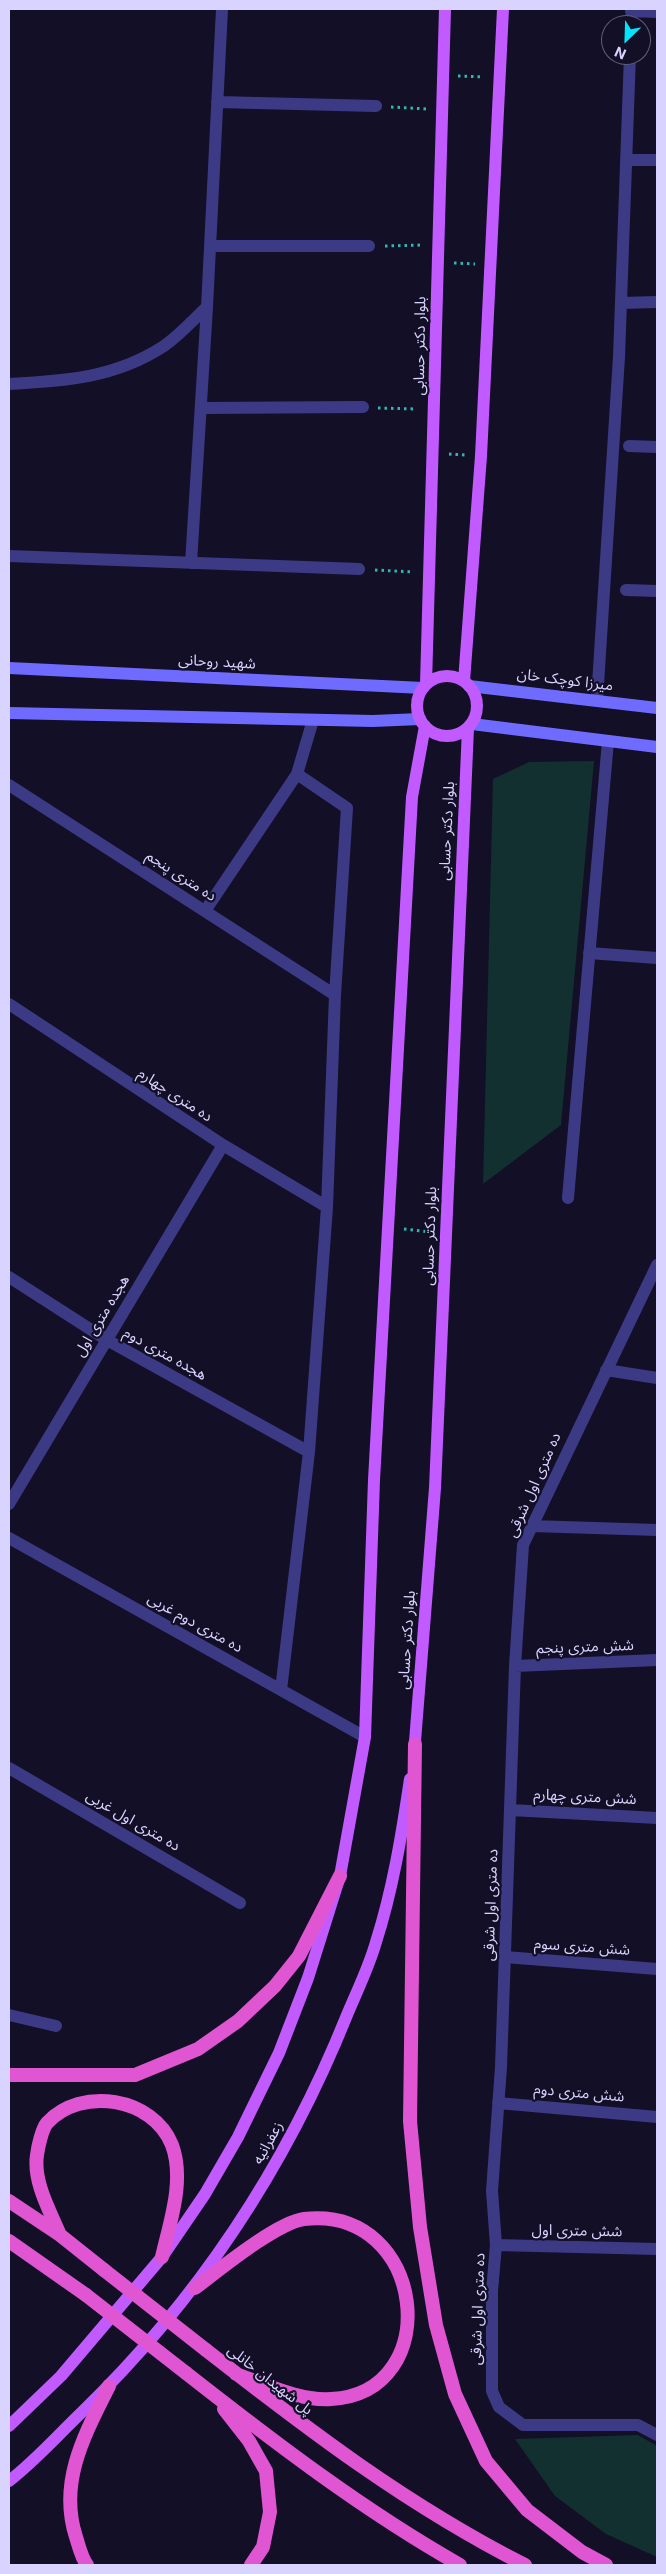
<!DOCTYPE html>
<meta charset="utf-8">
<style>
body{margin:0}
#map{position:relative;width:666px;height:2574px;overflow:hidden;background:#130f26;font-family:Inter,sans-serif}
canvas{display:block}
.frame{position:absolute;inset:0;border:10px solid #d9d4ff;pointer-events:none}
.north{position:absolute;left:601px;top:15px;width:50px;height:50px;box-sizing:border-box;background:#130f26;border:1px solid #625e7d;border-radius:50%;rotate:204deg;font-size:14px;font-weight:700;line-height:20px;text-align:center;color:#d9d4ff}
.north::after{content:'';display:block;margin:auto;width:18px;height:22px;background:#00e5ff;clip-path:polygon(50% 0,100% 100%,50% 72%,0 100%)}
</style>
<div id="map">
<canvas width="666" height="2574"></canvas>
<div class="frame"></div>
<div class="north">N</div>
</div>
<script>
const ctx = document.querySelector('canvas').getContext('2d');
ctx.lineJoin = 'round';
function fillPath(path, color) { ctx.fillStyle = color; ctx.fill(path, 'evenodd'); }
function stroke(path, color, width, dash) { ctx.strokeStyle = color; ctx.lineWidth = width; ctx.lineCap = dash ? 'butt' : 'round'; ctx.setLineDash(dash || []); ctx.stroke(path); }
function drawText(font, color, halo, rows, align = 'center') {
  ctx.font = font + ' Inter,"Noto Sans Arabic",sans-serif'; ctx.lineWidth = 4.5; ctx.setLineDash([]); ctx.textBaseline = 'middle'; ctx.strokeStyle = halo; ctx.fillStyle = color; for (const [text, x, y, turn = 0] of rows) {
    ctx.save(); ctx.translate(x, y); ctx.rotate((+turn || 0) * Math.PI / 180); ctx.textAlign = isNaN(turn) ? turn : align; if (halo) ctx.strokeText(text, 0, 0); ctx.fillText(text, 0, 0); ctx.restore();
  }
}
fillPath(new Path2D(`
 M594 761 561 1125 483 1184 493 779 529 762Z
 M638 2435 657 2446V2557L606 2534 555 2496 515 2439Z`), '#12302f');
stroke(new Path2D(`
 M458 76 484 77
 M391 107 427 109
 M385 246 424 245
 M454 263 475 264
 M378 408 417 409
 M449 454 466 455
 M375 570 414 572
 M404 1229 430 1232`), '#2fb8b0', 3, [2.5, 4]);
stroke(new Path2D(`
 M631 11 657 12
 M631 25 632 9
 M217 102 376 106
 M626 160H657
 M210 246H369
 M621 303 657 302
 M9 384C65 381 115 378 164 346 180 335 193 320 207 307L222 9
 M201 408 363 407
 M629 446 657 447
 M9 556 359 569
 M191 563 207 307
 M626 590 657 591
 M597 700 619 357 630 55
 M9 785 335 995
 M205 911 297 774 313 720
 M589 953 657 958
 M9 1004 223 1145 327 1207
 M568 1198 608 741
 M657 1265 523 1545 515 1666 501 2067 492 2191 496 2245 492 2291V2391L499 2407 523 2425H638L657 2435
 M9 1277 107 1340 309 1452
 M606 1370 657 1378
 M9 1504 223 1145
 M532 1526 657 1530
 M9 1538 365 1737
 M515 1666 657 1660
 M281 1690 309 1452 327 1207 335 995 347 808 297 774
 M9 1768 240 1903
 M511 1810 657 1818
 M505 1957 657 1969
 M9 2015 56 2026
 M498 2103 657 2117
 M496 2245 657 2249`), '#3d3a85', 12);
stroke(new Path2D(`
 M9 668 423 688
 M469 686 657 708
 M9 713 373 721 420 719
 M472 724 657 747`), '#6f6bff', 12);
stroke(new Path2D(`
 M417 706a30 30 0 1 1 60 0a30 30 0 1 1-60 0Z
 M464 681 481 456 503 9
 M426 684 445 9
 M414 1754 435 1488 468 728
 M9 2426 61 2376 162 2257 205 2194 238 2137 279 2053 308 1978 340 1876 365 1737 374 1480 412 797 425 726
 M9 2481C35 2461 57 2436 81 2413 199 2299 286 2167 347 2015 357 1991 369 1967 376 1942 393 1889 402 1833 410 1779`), '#c25bff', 12);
stroke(new Path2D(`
 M415 1744 410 2121 420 2227 436 2325 455 2394 486 2461 527 2510 582 2552 606 2565
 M9 2075H135L198 2049 238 2021 275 1986 299 1956 340 1876
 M9 2201 60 2235 104 2270
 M60 2235C50 2211 33 2182 37 2155 38 2147 42 2129 47 2123 81 2086 153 2097 172 2145 185 2180 170 2222 162 2257
 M9 2241 86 2295
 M195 2288C219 2270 276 2223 304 2219 426 2205 447 2393 331 2399 299 2401 265 2384 236 2374
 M206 2350C310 2431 407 2505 525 2565
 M186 2373C274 2442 363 2510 460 2565
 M224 2409 249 2441 266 2471 270 2512 263 2547 251 2565
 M87 2565C81 2557 79 2546 76 2537 58 2482 85 2434 109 2386`), '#e055d1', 14);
stroke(new Path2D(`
 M104 2270 206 2350
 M86 2295 186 2373`), '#e055d1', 14);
drawText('15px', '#d9d4ff', '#130f26', [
 ["بلوار دکتر حسابی",420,346,-89],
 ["شهید روحانی",217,662,3],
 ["میرزا کوچک خان",565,680,7],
 ["بلوار دکتر حسابی",447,831,-87],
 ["ده متری پنجم",181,876,33],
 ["ده متری چهارم",175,1095,33],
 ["بلوار دکتر حسابی",430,1236,-88],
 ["هجده متری اول",102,1316,-59],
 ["هجده متری دوم",165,1354,29],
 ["ده متری اول شرقی",534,1485,-66],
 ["ده متری دوم غربی",195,1623,29],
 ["بلوار دکتر حسابی",407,1640,-86],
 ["شش متری پنجم",585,1647,-2],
 ["شش متری چهارم",585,1797,3],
 ["ده متری اول غربی",133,1821,30],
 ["ده متری اول شرقی",491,1905,-88],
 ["شش متری سوم",582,1947,4],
 ["شش متری دوم",579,2093,5],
 ["زعفرانیه",268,2143,-61],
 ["شش متری اول",577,2231,1],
 ["ده متری اول شرقی",478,2309,-88],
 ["پل شهیدان خانلی",270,2380,38]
]);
</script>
